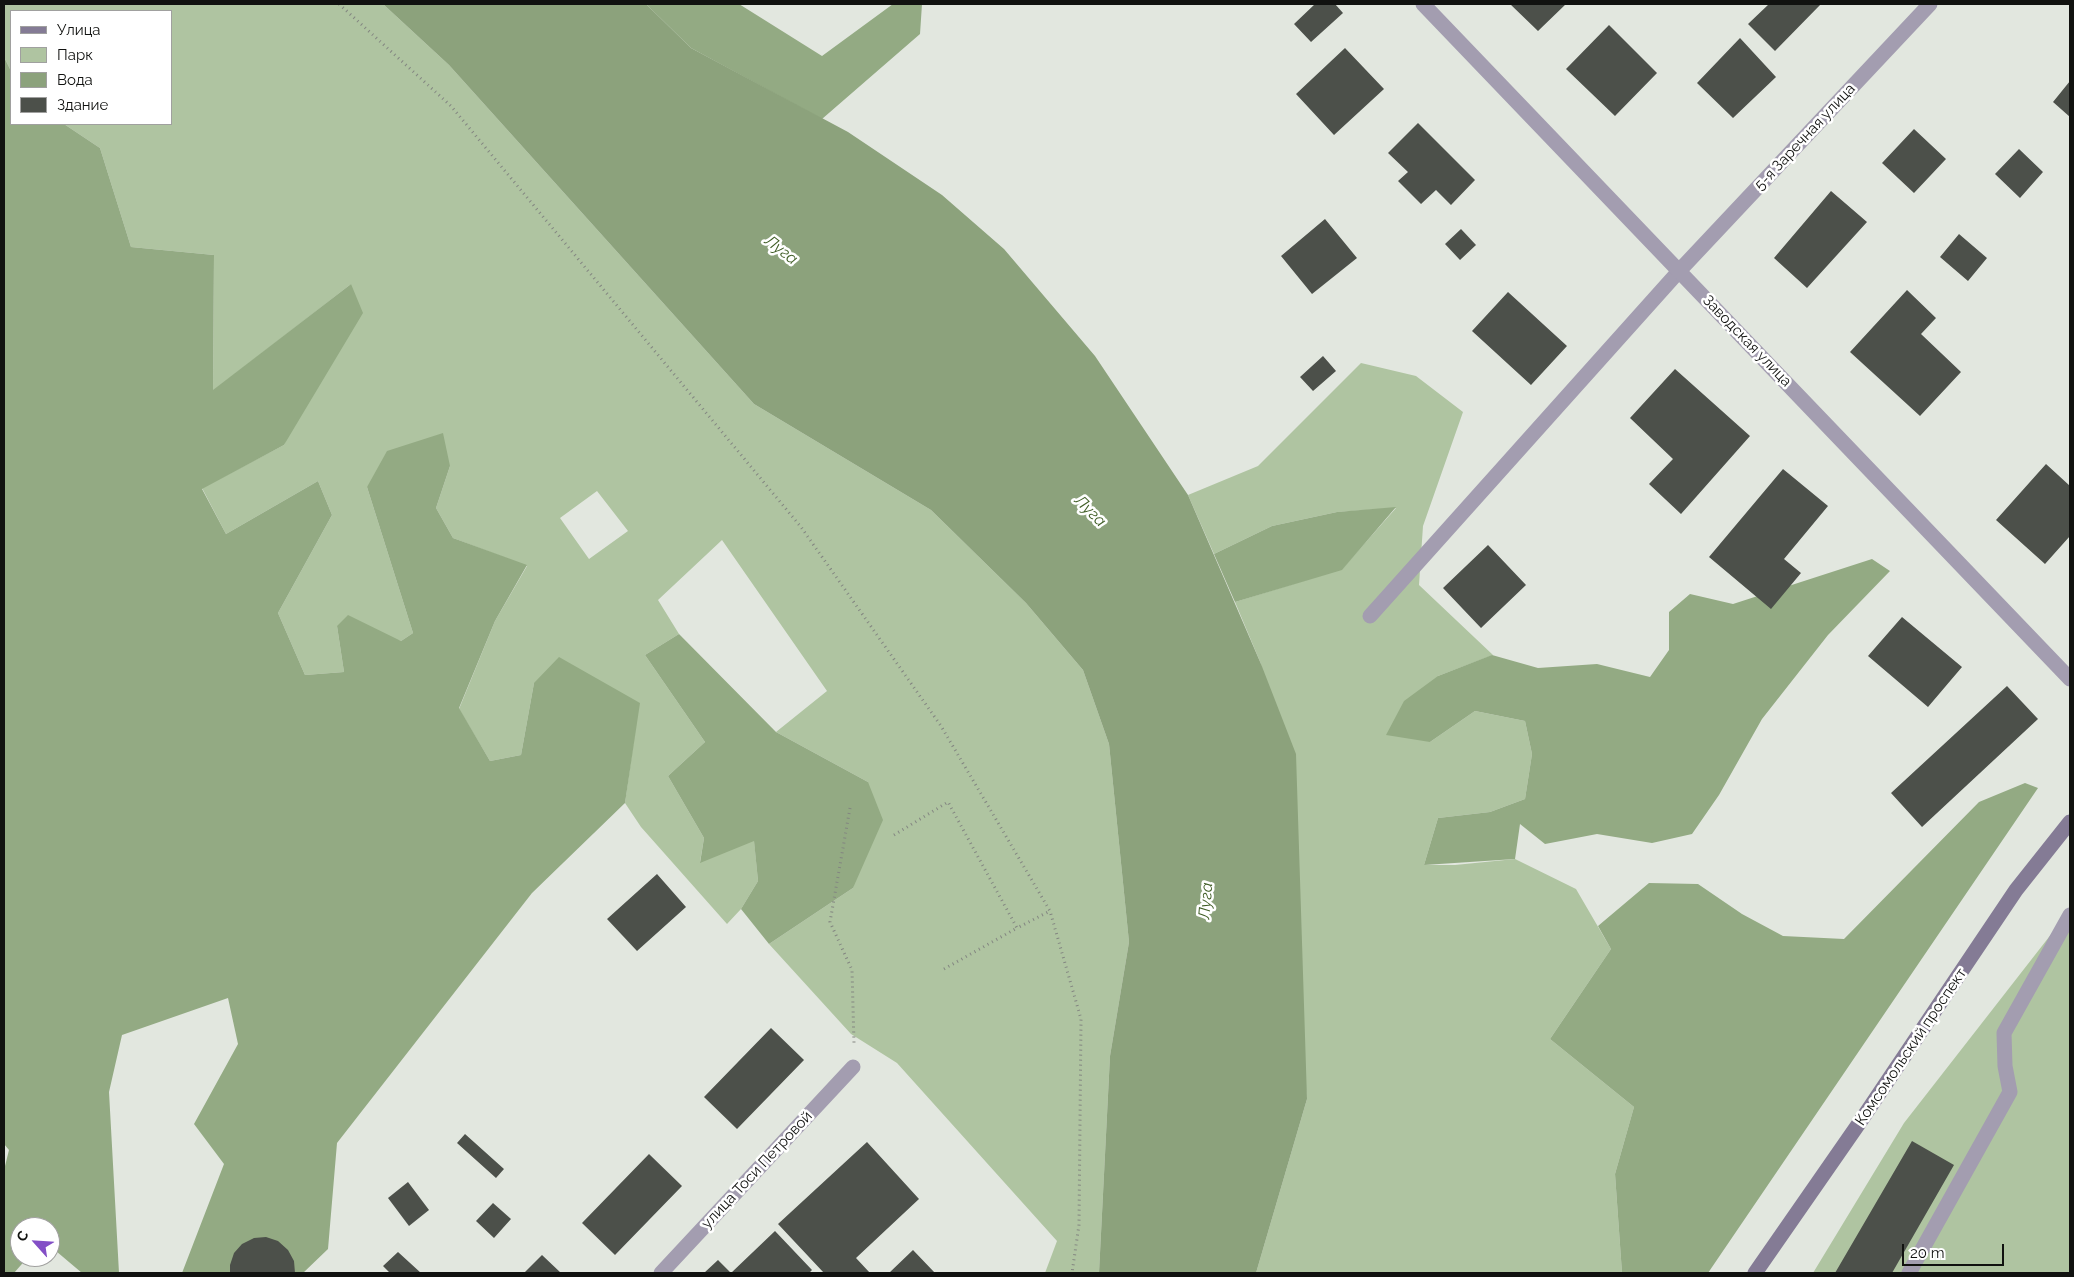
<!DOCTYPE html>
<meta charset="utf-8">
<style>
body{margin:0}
#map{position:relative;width:2074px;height:1277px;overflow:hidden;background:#e2e7df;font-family:Raleway,sans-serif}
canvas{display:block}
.frame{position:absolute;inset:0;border:5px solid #111210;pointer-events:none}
.legend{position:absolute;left:10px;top:10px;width:162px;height:115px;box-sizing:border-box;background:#fff;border:1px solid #a0a09f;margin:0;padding:6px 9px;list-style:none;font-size:15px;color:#111210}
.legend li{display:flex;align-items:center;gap:10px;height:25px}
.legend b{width:25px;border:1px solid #a0a09f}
.north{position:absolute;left:10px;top:1217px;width:50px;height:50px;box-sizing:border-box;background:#fff;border:1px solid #a0a09f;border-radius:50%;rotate:296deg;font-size:14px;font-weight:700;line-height:20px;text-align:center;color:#111210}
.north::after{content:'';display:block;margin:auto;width:18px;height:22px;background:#834fc6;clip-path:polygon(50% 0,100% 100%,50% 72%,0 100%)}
.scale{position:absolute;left:1902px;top:1244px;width:102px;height:22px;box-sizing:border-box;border:2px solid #111210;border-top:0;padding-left:6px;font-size:15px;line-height:18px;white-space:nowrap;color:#111210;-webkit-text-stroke:4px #fff;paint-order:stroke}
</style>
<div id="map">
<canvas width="2074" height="1277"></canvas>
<div class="frame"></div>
<ul class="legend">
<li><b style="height:6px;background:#847b95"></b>Улица</li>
<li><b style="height:14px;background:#afc4a1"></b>Парк</li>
<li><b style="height:14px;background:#8ca27c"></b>Вода</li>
<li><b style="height:14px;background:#4c504a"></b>Здание</li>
</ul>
<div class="north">С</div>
<div class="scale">20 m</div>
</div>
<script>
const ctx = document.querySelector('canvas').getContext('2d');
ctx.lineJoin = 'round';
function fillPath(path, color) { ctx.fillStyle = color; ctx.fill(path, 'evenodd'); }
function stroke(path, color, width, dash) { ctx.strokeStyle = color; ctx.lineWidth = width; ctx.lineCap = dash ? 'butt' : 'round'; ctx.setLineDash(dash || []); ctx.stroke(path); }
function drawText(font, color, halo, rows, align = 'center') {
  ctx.font = font + ' Raleway,sans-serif'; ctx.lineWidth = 5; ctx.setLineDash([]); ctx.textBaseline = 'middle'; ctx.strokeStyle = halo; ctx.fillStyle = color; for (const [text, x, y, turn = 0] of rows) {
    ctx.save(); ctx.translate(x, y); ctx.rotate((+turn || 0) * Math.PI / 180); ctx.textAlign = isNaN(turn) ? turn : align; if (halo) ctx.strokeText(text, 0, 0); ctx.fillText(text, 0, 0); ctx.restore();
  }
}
fillPath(new Path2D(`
 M4 4H383L449 65 754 404 931 510 1026 603 1083 670 1109 744 1129 942 1110 1056 1099 1273H1045L1057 1241 897 1063 851 1034 769 944 853 888 868 782 776 732 827 691 722 540 658 600 679 634 645 655 705 742 668 776 704 838 700 862 754 840 758 881 741 909 727 924 641 827 625 803 639 703 534 683 521 755 490 761 459 709 495 621 527 566 453 538 436 508 450 466 367 487 413 633 401 641 337 626 344 672 305 675 278 613 332 515 318 481 226 534 202 488 284 445 351 284 213 391 214 255 131 247 100 148 64 124H171V11H11V71L4 57ZM597 491 628 531 589 559 560 518Z
 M1361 363 1416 376 1463 412 1423 526 1419 585 1493 655 1438 676 1430 742 1475 711 1525 721 1532 754 1525 799 1490 812 1438 818 1424 865H1455L1515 859 1576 889 1611 949 1550 1039 1634 1107 1615 1174 1622 1273H1256L1307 1099 1261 664 1235 602 1342 569 1396 508 1337 512 1272 526 1214 554 1188 495 1258 466Z
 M2070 910V1273H1813L1904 1123Z`), '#afc4a1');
fillPath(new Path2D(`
 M646 4H739L822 56 893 4H922L920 34 822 119 691 48Z
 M4 57 11 71V124H64L100 148 131 247 214 255 213 390 351 284 363 313 284 445 202 489 226 534 318 481 332 515 278 613 305 675 344 672 337 626 348 615 401 641 413 633 367 487 387 451 443 433 450 466 436 508 453 538 527 565 495 621 459 708 490 761 521 755 534 683 559 657 640 703 625 803 532 893 337 1143 328 1249 303 1273H182L224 1164 194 1124 238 1044 228 998 122 1035 109 1092 119 1273H82L50 1246V1227H20V1257H28L14 1273H4V1170L9 1150 4 1144Z
 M1396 507 1342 570 1235 602 1214 554 1272 526 1337 512Z
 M1872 559 1890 571 1828 635 1762 719 1719 795 1692 834 1652 843 1597 834 1545 844 1520 824 1515 859 1424 865 1438 818 1490 812 1525 799 1532 754 1525 721 1475 711 1430 742 1386 735 1404 701 1438 676 1492 655 1538 668 1597 664 1650 677 1669 650V612L1690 594 1733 604Z
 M679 634 776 732 868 782 883 820 853 888 769 944 741 909 758 881 754 841 700 863 704 838 668 776 705 742 645 655Z
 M2025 783 2038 788 1708 1273H1622L1615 1174 1634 1107 1550 1039 1611 949 1598 926 1649 883 1698 884 1742 914 1783 936 1844 939 1979 802Z`), '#93aa83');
fillPath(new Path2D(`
 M383 4H646L691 48 848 132 942 195 1004 249 1095 356 1188 495 1261 664 1296 754 1307 1099 1256 1273H1099L1110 1056 1129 942 1109 744 1083 670 1026 603 931 510 754 404 449 65Z`), '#8ca27c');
fillPath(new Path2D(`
 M1315 4H1335L1343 13 1311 42 1294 24Z
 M1510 4H1566L1538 31Z
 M1769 4H1821L1775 51 1748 24Z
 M1609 25 1657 73 1615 116 1566 69Z
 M1740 38 1776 77 1733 118 1697 83Z
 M1345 48 1384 89 1334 135 1296 94Z
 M2070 81V117L2053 102Z
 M1418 123 1475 180 1451 205 1436 190 1421 204 1398 181 1408 172 1388 153Z
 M1914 129 1946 159 1914 193 1882 163Z
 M2019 149 2043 172 2020 198 1995 174Z
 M1831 191 1867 222 1807 288 1774 258Z
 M1325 219 1357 258 1312 294 1281 256Z
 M1461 229 1476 245 1460 260 1445 244Z
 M1959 234 1987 258 1968 281 1940 257Z
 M1907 290 1936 318 1921 334 1961 372 1920 416 1850 352Z
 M1508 292 1567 346 1531 385 1472 331Z
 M1323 356 1336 371 1313 391 1300 377Z
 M1675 369 1750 436 1681 514 1649 484 1673 459 1630 418Z
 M2046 464 2070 486V536L2045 564 1996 520Z
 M1783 469 1828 506 1784 559 1801 573 1771 609 1709 557Z
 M1488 545 1526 585 1481 628 1443 588Z
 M1902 617 1962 667 1928 707 1868 656Z
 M2007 686 2038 719 1922 827 1891 793Z
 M657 874 686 907 637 951 607 919Z
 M771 1028 804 1060 737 1129 704 1097Z
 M465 1134 504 1169 496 1178 457 1143Z
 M1912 1141 1954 1165 1892 1273H1835Z
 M867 1142 919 1199 856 1258 870 1273H824L778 1224Z
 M649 1154 682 1186 615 1255 582 1223Z
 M408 1182 429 1210 409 1226 388 1198Z
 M493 1203 511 1219 494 1238 476 1221Z
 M775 1231 812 1270 809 1273H704L718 1260 731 1273Z
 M266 1237 278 1241 288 1250 294 1261 295 1273H230V1265L234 1253 242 1244 254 1238Z
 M913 1250 935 1273H889Z
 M398 1252 421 1273H390L383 1266Z
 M542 1255 561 1273H524Z`), '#4c504a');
stroke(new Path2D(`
 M339 4 451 106 801 527 941 726 1050 911 1081 1019 1079 1225 1072 1273
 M850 808 830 922 852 970 854 1043
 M894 835 948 802 1017 928 1050 911
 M944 969 1017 928`), '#838681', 3, [1, 4]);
stroke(new Path2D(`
 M1370 616 1680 270
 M1909 1273 2010 1092 2005 1066 2004 1033 2070 915`), '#a39db0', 15);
stroke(new Path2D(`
 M1423 4 2070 679
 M1680 270 1930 4
 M661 1273 853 1067`), '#a39db0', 15);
stroke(new Path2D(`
 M1755 1273 1862 1119 2016 890 2070 822`), '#847b95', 15);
drawText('15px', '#111210', '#fff', [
 ["5-я Заречная улица",1805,137,-47],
 ["Заводская улица",1747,341,46],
 ["Комсомольский проспект",1911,1047,-56],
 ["улица Тоси Петровой",757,1170,-47]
]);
drawText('italic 16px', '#3f5d25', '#fff', [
 ["Луга",781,250,38],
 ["Луга",1090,511,45],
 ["Луга",1206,901,-85]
]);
</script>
